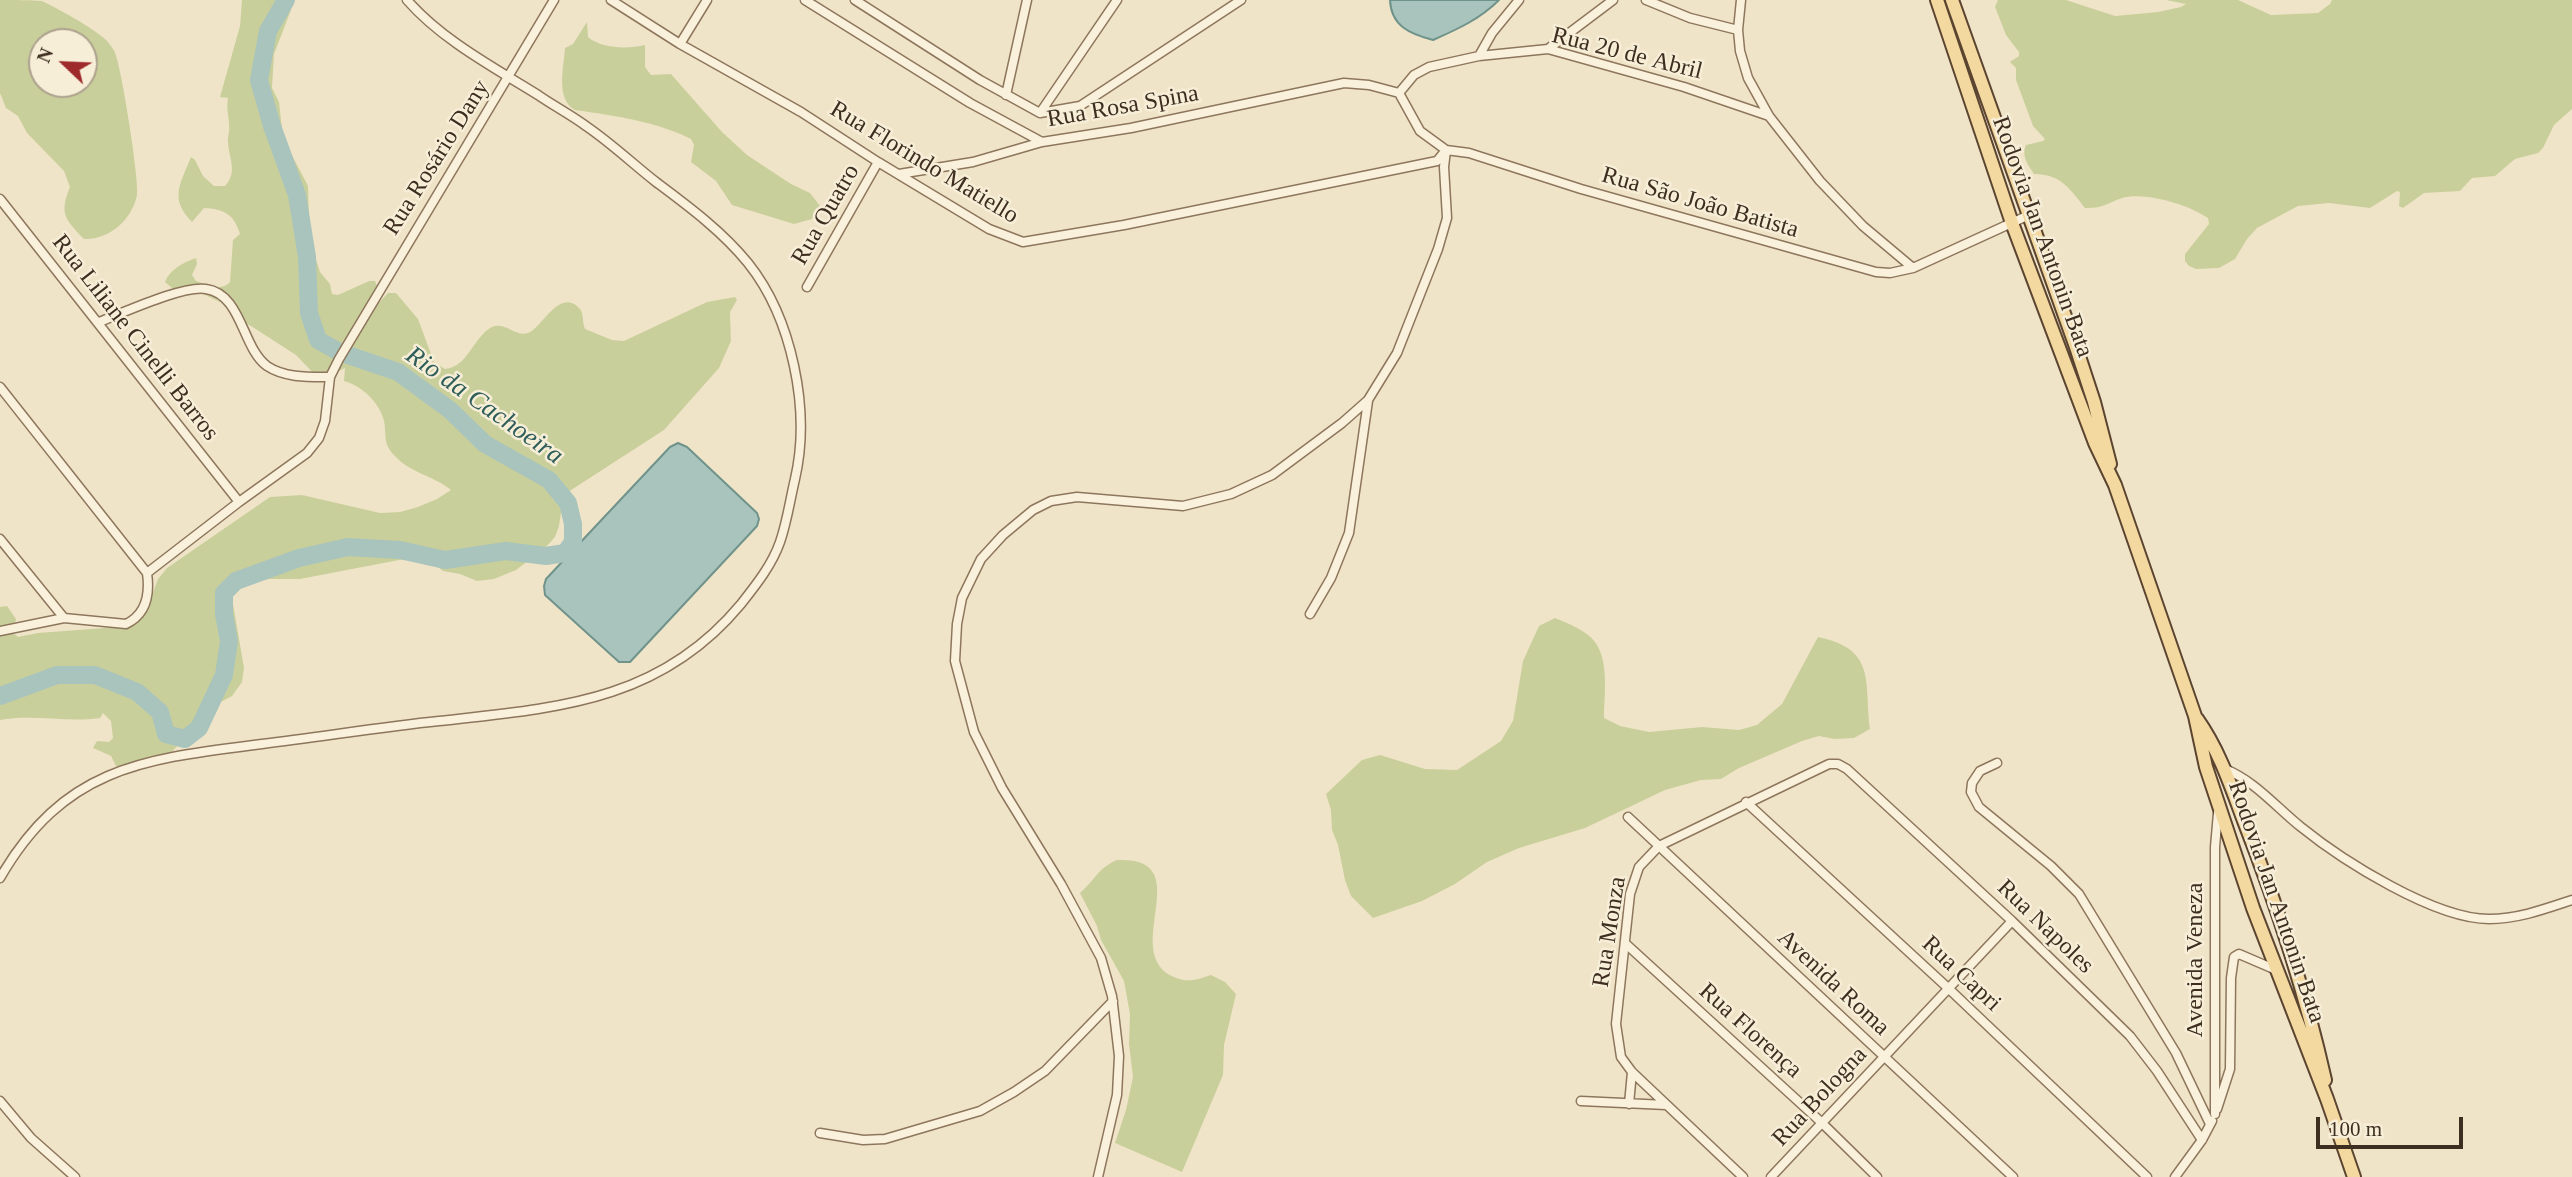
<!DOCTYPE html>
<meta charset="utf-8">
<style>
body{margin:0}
#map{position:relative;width:2572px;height:1177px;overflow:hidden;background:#f0e4c8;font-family:Georgia,serif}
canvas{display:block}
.north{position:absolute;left:28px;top:28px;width:70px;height:70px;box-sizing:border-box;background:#f7eed8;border:2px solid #ada18e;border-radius:50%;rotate:293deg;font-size:19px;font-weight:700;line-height:28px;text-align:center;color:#3d2e20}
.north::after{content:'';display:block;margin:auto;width:24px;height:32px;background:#9e2a2b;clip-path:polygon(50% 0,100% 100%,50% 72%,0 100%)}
.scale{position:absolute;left:2316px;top:1117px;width:147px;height:32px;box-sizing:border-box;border:4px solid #3d2e20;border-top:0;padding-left:9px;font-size:21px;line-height:24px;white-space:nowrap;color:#3d2e20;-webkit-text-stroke:5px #f7eed8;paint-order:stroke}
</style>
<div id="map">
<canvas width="2572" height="1177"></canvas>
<div class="north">N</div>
<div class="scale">100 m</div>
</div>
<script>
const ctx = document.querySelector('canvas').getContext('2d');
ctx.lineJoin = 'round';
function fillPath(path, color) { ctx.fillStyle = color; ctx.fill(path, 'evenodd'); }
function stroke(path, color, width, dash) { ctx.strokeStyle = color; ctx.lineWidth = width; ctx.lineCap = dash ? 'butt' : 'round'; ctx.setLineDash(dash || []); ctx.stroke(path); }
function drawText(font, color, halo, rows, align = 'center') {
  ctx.font = font + ' Georgia,serif'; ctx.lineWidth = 5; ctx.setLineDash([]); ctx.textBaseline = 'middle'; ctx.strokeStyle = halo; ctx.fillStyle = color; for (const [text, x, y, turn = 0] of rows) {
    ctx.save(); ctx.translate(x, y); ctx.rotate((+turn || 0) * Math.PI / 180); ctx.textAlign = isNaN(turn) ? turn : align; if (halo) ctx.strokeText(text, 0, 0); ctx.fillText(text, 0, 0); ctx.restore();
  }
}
fillPath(new Path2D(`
 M0 0C12 0 32 0 42 1 57 8 95 29 106 40 109 43 114 49 115 53 121 65 140 183 137 195 132 220 109 240 84 239 65 219 59 214 70 187L64 171 27 133 18 116 6 108 0 93ZM42 42H84V84H42Z
 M242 0H291V10L274 54 272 88 279 102 283 138 308 186 309 216 315 256 320 272 330 284 332 294 338 295 369 281H375L377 286 371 306 372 310 388 293H396L418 319 434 362 445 369C468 367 473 337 492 327 505 321 515 337 528 333 542 328 560 286 580 309 584 314 582 322 585 329L612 340 624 341 707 302 735 297 737 300 730 312 731 341 719 368 664 430 568 492 563 499 559 526 555 537 545 548 516 570 494 579 477 581 460 574 443 571 427 559 420 556 300 579H269L243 584 236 589 232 598 244 668 242 682 232 696 215 705 202 729 183 740 167 757 122 769 117 768 111 756 93 748 97 741 109 742 113 738 111 721 103 713 100 718C67 723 33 714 0 720V607L7 606 16 619 13 633 18 637 38 633 118 627 146 612 158 579 167 568 270 497 302 495 380 513 400 512 418 507 437 499 451 490C434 476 410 473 395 456 382 443 387 436 384 421 380 403 361 385 344 381L345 368 328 376 317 377 296 355 251 326 236 319 224 304 199 292 172 288 165 282C169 270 184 262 196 258L197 264 192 275 196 281C208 285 221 292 230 282L233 240 240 234C234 214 224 209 204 208L192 222C169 198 180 185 191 157L195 160 203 176 214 186H225C238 172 229 159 228 143 227 137 230 132 229 126 229 115 226 111 228 98L220 97 240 26Z
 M1998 0H2066L2115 16 2158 12 2181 7 2186 4 2166 0H2238L2271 15 2318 13 2330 4 2332 0H2572V109L2554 125 2543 148 2538 153 2515 159 2495 176 2472 178 2460 191 2424 193 2403 208 2399 206 2400 192 2397 191 2370 208 2329 203 2298 206 2257 228 2247 239 2235 259 2219 268 2196 269 2189 266 2185 261V254L2209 224 2208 218C2190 205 2144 191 2122 198 2108 203 2101 209 2085 208 2070 189 2061 174 2034 174 2028 165 2021 156 2026 145L2043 141 2045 139 2033 126 2016 80V68L2010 62 2019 56V52L2006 35 1995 7Z
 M587 22 588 37C602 49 628 49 645 45V67L651 75 671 74 722 132 747 155 791 184 810 193 820 206 812 219 794 224 732 205 716 181 691 162 694 145 691 139C655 121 615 116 575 110 555 99 564 67 565 48L573 44Z
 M1555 618C1569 624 1589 631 1597 645 1609 665 1604 697 1604 718L1620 726 1649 732 1702 727 1739 730 1757 725 1782 704 1818 637C1877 649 1864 682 1870 729L1854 738 1834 739 1819 736 1802 741 1739 768 1721 779 1701 780 1665 790 1585 828 1519 848 1487 862 1455 884 1422 901 1373 918 1351 896 1345 880 1338 845 1332 830 1331 810 1326 794 1362 760 1380 755 1425 769 1457 770 1501 741 1513 721 1523 661 1539 626Z
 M1117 860C1201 856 1118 953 1174 977 1187 983 1197 980 1211 975L1225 982 1236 994 1224 1045 1223 1075 1182 1172 1115 1143 1126 1110 1133 1077 1129 1044 1130 1014 1124 981 1101 940 1097 926 1080 893C1095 880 1098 868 1117 860Z`), '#c9cf9b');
const water = new Path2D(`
 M1390 0H1499C1480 19 1458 29 1433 40 1410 34 1391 26 1390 0Z
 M678 443 687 447 757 513 759 519 757 526 630 662H619L545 595 544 586 546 579 670 447Z`);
fillPath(water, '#a9c4bc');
stroke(water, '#6f938a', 2);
stroke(new Path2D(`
 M0 696 57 675H95L137 692 160 712 166 734 185 739 199 728 224 675 229 641 224 614V593L236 581 299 558 348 547 400 550 445 560 506 551 546 556 565 553 573 542V524L568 503 549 480 485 444 450 410 398 372 339 352 318 340 309 313 307 257 297 195 272 126 259 80 268 31 286 0`), '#a9c4bc', 18);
const street = new Path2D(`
 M611 0 680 44 801 112 878 162 989 229 1023 242 1124 225 1437 161 1446 150
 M805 0 970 103 1042 142 1131 128 1344 83 1369 85 1399 93
 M855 0 980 80 1040 113 1080 106 1241 0
 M1646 0 1690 18 1738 30
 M1741 0 1738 30 1740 51 1748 78 1769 116 1820 181 1863 226 1913 268
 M680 44 707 0
 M1548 49 1613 0
 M1479 56 1492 33 1519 0
 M1399 93 1420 131 1446 150 1469 153 1581 189 1876 272 1890 273 1913 268 2029 215
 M1399 93 1414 75 1429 67 1479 56 1548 49 1684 87 1769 116
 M1006 95 1027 0
 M1040 113 1117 0
 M899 174 973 162 1042 142
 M0 199 239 502
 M807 287 878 162
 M99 322C123 313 183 285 206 289 242 294 242 348 267 366 285 378 309 377 330 377
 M0 387 147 573
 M0 539 64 618
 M147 573 239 502 307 453 319 438 325 421 330 377 339 359 554 0
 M1310 614 1331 578 1349 533 1368 401
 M0 631 64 618 126 624C147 614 150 594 147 573
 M1997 763 1980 771 1972 783 1971 792 1979 807 2051 866 2079 894 2176 1053 2210 1124
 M2225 769C2255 781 2276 807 2301 827 2343 861 2435 919 2489 919 2518 919 2545 909 2572 900
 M1746 802 1948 988 2147 1177
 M1628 817 2013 1177
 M0 878C65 766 144 759 262 744 321 737 380 727 439 721 557 708 660 702 741 604 756 585 772 565 780 542 787 522 790 500 795 479 811 410 792 318 748 263 722 231 688 206 656 182 633 164 611 143 586 126 571 115 554 106 538 95 493 67 442 40 407 0
 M1626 944 1821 1122 1877 1177
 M0 1101 31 1138 75 1177
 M1581 1101 1666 1105
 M1629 1104 1632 1072
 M2217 1109 2230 1069 2231 978 2234 957 2239 954 2274 969
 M2215 1114V847L2218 813
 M820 1133 863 1140 885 1139 980 1111 1014 1092 1045 1071 1113 1001
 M1098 1177 1117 1095 1119 1056 1112 996 1101 958 1061 884 1002 788 974 732 955 661 957 624 962 598 981 559 1003 535 1033 510 1051 501 1077 497 1183 506 1231 494 1272 475 1342 423 1368 400 1397 353 1438 249 1447 218 1444 167 1446 150
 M1743 1177 1632 1072 1621 1057 1616 1024 1630 894 1639 867 1659 846 1829 764H1838L1847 769 2012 921 2130 1036 2157 1071 2202 1140
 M1771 1177 2012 921
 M2175 1177 2202 1140 2212 1121`);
const primary = new Path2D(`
 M1937 0 2012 223 2095 443 2115 485 2195 716 2206 767 2253 908 2327 1099 2354 1177
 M1952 0 2076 347 2094 402 2110 464
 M2197 719C2219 750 2231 786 2244 821 2277 905 2305 991 2325 1080`);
stroke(street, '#8d765c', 11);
stroke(primary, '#5b4430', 16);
stroke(street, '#faf1dc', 8);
stroke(primary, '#f3d9a0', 12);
drawText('24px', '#3d2e20', '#f7eed8', [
 ["Rua 20 de Abril",1627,54,14],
 ["Rua Rosa Spina",1123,107,-10],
 ["Rua Rosário Dany",437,158,-58],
 ["Rua Florindo Matiello",924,163,31],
 ["Rua São João Batista",1700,203,16],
 ["Rua Quatro",826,215,-60],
 ["Rodovia Jan Antonin Bata",2042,237,70],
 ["Rua Liliane Cinelli Barros",135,338,52],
 ["Rodovia Jan Antonin Bata",2276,902,71],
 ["Rua Napoles",2045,927,44],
 ["Rua Monza",1610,932,-81],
 ["Avenida Veneza",2196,960,-90],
 ["Rua Capri",1961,974,43],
 ["Avenida Roma",1833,983,43],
 ["Rua Florença",1750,1031,42],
 ["Rua Bologna",1820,1097,-47]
]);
drawText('italic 26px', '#2f5d5a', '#f7eed8', [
 ["Rio da Cachoeira",484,406,35]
]);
</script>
